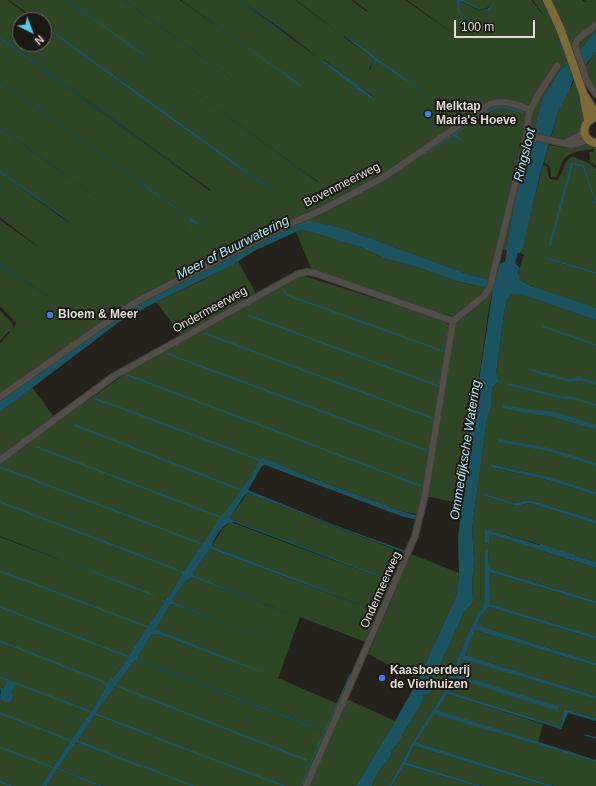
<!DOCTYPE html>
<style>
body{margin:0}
#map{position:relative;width:596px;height:786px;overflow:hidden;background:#24221b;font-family:Helvetica,sans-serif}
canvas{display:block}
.north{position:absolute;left:12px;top:12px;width:40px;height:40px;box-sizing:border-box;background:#1b1912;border:1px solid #696862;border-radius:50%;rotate:138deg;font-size:11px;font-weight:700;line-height:16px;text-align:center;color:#dfded9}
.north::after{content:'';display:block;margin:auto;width:14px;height:18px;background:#58c9e3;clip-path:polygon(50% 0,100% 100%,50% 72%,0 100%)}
.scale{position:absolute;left:454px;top:20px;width:81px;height:18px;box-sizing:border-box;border:2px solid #dfded9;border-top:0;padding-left:5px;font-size:12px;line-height:14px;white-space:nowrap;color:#dfded9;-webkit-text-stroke:3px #1b1912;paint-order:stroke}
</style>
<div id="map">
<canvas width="596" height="786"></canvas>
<div class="north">N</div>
<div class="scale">100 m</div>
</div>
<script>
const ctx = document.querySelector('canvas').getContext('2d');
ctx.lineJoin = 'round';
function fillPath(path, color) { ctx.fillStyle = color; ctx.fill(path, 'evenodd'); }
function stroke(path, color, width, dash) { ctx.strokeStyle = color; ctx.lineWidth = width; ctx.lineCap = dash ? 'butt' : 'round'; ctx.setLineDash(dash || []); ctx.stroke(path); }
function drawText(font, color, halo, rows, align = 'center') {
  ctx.font = font + ' Helvetica,sans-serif'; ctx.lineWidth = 4; ctx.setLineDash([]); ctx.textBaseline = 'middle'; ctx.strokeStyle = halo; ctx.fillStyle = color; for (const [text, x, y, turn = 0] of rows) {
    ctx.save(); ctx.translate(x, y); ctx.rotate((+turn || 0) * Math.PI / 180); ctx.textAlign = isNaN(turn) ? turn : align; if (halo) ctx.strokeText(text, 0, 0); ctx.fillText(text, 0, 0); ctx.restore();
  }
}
fillPath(new Path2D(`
 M0 0H7L35 20H20V44H44V27L218 153 277 194 273 190 44 25V20H37L9 0H66L154 63 68 0H123L281 114 124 0H180L262 58 181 0H238L318 58 290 35 240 0H295L339 33 296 0H351L367 12 368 11 353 0H405L462 40 407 0H455L457 2C460 21 466 13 474 25L472 38 475 25 459 11 458 4 460 1 481 11 488 10 491 4C482 16 474 5 464 0H531L544 16 533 0H582L585 2H587L584 0H596V31L568 64 561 69 543 97 526 157H524V160H525L516 193 507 246 505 250 502 249 498 264H500L494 284 488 283V279L470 275 350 231 284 229 137 304 0 401V344L10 332 9 331 0 341V310L13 324V329L16 323 0 306V266L51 298 0 264V220L41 249 0 217V173L67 221 74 225 0 171V128L101 201 0 127V82L142 184 149 190 189 218 190 220 183 229 191 221 209 231 0 81V39L210 191 211 190 0 37ZM345 35 440 103 377 60 370 71 369 68 374 61 373 58 343 36ZM324 60 375 98 360 90 325 64 322 61ZM157 65 307 174 318 181 317 182 309 176Z
 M596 52V90L589 81 585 67Z
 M574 80 575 81C579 91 584 107 585 117 585 127 576 137 566 139 562 140 556 138 551 137L561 103 572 86Z
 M587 143 596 148V166L589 161 590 158 589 152H593L594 149C583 150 567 152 562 162 560 167 559 172 557 177H551L550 167 544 162 549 145 565 148Z
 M572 156 589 163 596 169V202L584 165 571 162 550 247 571 165C575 163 581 165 583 169L596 206V272L549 258 548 255 547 259 596 274V308C585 305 521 285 519 278 517 273 522 261 524 255L520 253 543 165 547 167 548 174 550 179 557 180C564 173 562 162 572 156Z
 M300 230 311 232 363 248 384 258 417 267 456 281 472 285 487 287 485 293 457 315 453 316 437 312 312 270 296 232Z
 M238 262 256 293 183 334 180 333 156 302 201 281Z
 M298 277H308L445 321 447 323 449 327 419 517 416 514 401 511 270 462 266 459 259 460 255 470 193 559 184 571 178 570 182 574 181 576 169 596 165 600 159 598 163 602V604L132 650 129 657 106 687 91 712 70 741 41 786H0V699L4 702 10 703C14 699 13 695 12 690L14 686 6 684 0 691V537L154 595 0 536V463L125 374 277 288Z
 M492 288 493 289 489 308 473 419 466 445V473L461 504 427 496 453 325C465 311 483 305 492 288Z
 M512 294H520L596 320V492C561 481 527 471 491 464L490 467 544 479 596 495V520L530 500 513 503 486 494V496L517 506 530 503 596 524V562L576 556 575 554H572L486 529 489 543V534L493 535 596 568V601L491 569 489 568 488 550H485L484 606 476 616 442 695 410 747 389 786H372L374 780 382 766 390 758 392 750 399 742 405 730 419 708 421 701 424 695 430 693C433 683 438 675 440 665L464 612 472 604 473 601 472 584 474 559 472 529 487 418 491 406 492 388 497 384 498 378 496 374 505 307 507 300Z
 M32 387 54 417 0 456V412Z
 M247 494H251L404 553 383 601 384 602 378 612 365 642 300 617 278 678 338 704 302 786H103L58 768 76 742 143 767 77 740 95 715 152 736 149 733 96 713 134 661 136 660 321 731 307 724 139 660 137 657V655L153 633 158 634 244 665 154 629 170 605 173 604 275 643 175 603 173 599 185 582 192 577 296 616 195 576 193 573 210 549 374 610 212 546 223 528 231 522 387 580V579L233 520 230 518 231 516Z
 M411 554 459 573 457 594 418 680 368 654Z
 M493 573 596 604V636L489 604V574Z
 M489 607 596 639V663L477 625 480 617Z
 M475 630 596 666V696L465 655Z
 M462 658 596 699V718L564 709 561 724 559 726 449 692 455 678 558 710 560 708 456 674Z
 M447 694 543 724 538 742 436 710Z
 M347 699 395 721 356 786H310Z
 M434 713 596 762V786H554L416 742Z
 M414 746 547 786H482L406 762Z
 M404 765 470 784 477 786H392Z
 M57 769 98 786H47Z`), '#2e4625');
fillPath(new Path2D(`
 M66 0H68L154 62 141 54Z
 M123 0H124L281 114 267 104Z
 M180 0 298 83 303 88Z
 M238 0H240L319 58Z
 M455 0H464L482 10 487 9 492 4 489 10 482 11 461 1 459 3V11L475 25 472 38 474 25 458 12 457 2Z
 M44 25 273 190 277 194 218 153 44 27Z
 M596 31V52L572 81C572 89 561 103 558 112L539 178 523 247 520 253H518L515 263 520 268 518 272 520 280 531 286 596 308V320L520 294H512L507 300 505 307 496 373 499 381 492 388 491 406 487 418 472 529 474 559 472 584 473 601 472 604 464 612 440 665C438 675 433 678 434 688L430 693 424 695 419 708 405 730 399 742 392 750 390 758 382 766 374 780 372 786H356L395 721 418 680 457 594 459 573 458 538 466 473V445L473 419 493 289 456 281 417 267 384 258 363 248 311 232 300 230 254 251 231 266 156 302 119 322 0 412V401L137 304 284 229 305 220 333 226 350 231 470 275 488 279V283L494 284 500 264 505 261 507 251 505 250 507 246 516 193 543 97 561 69 568 64Z
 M343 35H345L440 103 377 61 369 71 374 61 373 58Z
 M0 37 199 182 211 191 18 52 0 39Z
 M323 60 354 82 375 99C366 98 335 71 325 64L322 61Z
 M156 65 318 182 309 176Z
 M0 81 209 231 191 221 183 229 190 220 189 218 149 190 142 184 0 82Z
 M503 104 523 111 524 113C516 113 509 108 502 108 490 108 468 126 458 133L457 135 465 143 453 136 422 156 421 155C440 141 482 107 503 104Z
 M0 127 101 201 0 128Z
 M571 162 584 165 596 202V206L583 169 582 167 573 164 551 246 550 247 549 244Z
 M0 171 74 224V225L0 173Z
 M547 255 549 258 596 272V274L547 259Z
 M0 264 51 298 5 269 0 266Z
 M524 367 568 379 579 377 596 382V385L582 381 569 382 540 374Z
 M509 383 561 396H570L596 404V406L571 399H564L508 385Z
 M503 405 527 409 552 411 596 425V429L549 416 527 413 503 408Z
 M499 439 549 448 596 463V466L548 451 498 442Z
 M263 458 312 478 401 511 418 516V520L401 516 265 465 262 466 248 490 329 523 406 551 384 602H382L404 554 403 552 248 493 244 496 231 516 230 518 233 520 388 579 387 580 234 522C224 521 214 538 212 546L375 610 210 549 193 573 195 576 296 616 192 577 185 582 173 599 175 603 288 648 173 604 170 605 155 629 278 678 158 634H152L137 657 139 660 307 724 321 731 136 660 134 661 96 713 149 733 154 737 95 715 78 740 145 767H140L76 742 58 768 103 786H98L57 769 47 786H41L70 741 91 712 106 687 105 684H109L108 681C115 678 129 657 132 650L163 604V602L159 598 165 600 169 596 181 576 182 574 178 570 184 571 210 533 220 517 226 511 255 470 259 460Z
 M491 464 549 477 596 492V495L544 479 490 467Z
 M486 494 513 503 530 500 596 520V524L530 503 517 506 486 496Z
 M486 529 539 545 541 544 572 554H575L576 556 596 562V568L493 535H489V543H485V531Z
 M0 536 148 592 154 595V596Z
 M485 550H488L489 568 491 569 596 601V604L493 573 489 574 490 604 596 636V639L489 607 480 617 477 625 596 663V666L475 630 465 655 596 696V699L462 659 457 674 560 707 558 711 455 678 450 692 559 726 561 724 564 709 596 718V721L568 713 561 729 447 694 437 710 596 760V762L434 714 416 742 554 786H547L414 746 406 762 482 786H477L404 765 392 786H389L410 747 442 695 476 616 484 605Z
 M5 679 17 683 12 690C13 695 14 699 10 703L4 702 0 699 1 689C5 687 7 684 5 679Z`), '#1c5361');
stroke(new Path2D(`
 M283 289 287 295 443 351
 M248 315 438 386
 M542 326 596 345
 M204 333 432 418
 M168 354 426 450
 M125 374 421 486
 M95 399 124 409 259 460
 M75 425 241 490
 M37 447 220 517
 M0 467 202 544
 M0 502 178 570
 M0 571 148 627
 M0 607 129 657
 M0 641 109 684
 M0 677 91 712
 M117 686 306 760
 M0 713 69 740
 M585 735 596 738
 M154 737 284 786
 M0 747 54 768
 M145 767 193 786
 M309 767 350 675
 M0 782 11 786
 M302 786 307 772
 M310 786 347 699`), '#1c5361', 1.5);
const minor = new Path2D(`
 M596 25 577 40 575 46 587 81 596 94
 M526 135 572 145 588 140
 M565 143 584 133
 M0 397 134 303 276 230 322 210 384 177 490 104C503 99 518 105 530 110
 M0 460 114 376 298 274 307 272 315 273 453 321
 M306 786 415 536 425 495 453 321 484 296 490 287 525 143 529 113 538 95 557 66`);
const major = new Path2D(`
 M547 0 560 28 567 47 583 93 588 120
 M584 95 596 114
 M596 117C581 121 580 140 596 143`);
stroke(minor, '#403e39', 8);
stroke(major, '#403e39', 10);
stroke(minor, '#504e46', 6);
stroke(major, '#7c6a39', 8);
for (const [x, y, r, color] of [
 [428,114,4,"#3f7fe0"],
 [50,315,4,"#3f7fe0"],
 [382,678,4,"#3f7fe0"]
]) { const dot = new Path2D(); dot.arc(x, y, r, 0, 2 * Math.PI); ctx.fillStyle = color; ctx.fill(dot); stroke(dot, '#1b1912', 1.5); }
drawText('bold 12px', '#dfded9', '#1b1912', [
 ["Melktap",436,107],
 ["Maria's Hoeve",436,121],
 ["Bloem & Meer",58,315],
 ["Kaasboerderij",390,671],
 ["de Vierhuizen",390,685]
], 'left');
drawText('12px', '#dfded9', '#1b1912', [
 ["Bovenmeerweg",342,185,-27],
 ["Ondermeerweg",210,310,-29],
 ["Ondermeerweg",381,590,-66]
]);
drawText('italic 13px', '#aae5f6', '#1b1912', [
 ["Ringsloot",525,155,-76],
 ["Meer of Buurwatering",233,248,-27],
 ["Ommedijksche Watering",466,450,-81]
]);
</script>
